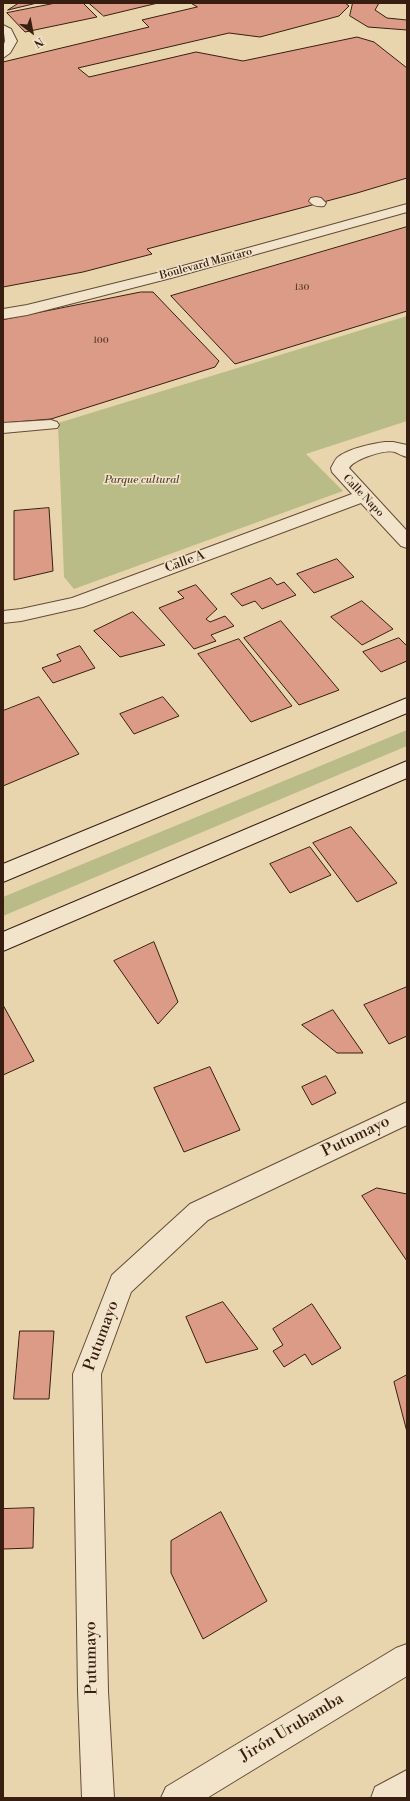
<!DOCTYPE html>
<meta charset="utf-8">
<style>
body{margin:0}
#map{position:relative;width:410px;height:1801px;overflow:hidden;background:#e9d5ad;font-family:"Libre Bodoni",serif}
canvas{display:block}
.frame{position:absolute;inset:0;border:4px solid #381e10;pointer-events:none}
.north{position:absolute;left:12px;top:12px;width:40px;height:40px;-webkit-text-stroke:3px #f1e4ca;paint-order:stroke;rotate:148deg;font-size:11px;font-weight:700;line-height:16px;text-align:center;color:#381e10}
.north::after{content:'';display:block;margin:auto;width:14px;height:18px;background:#381e10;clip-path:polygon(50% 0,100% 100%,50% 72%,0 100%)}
</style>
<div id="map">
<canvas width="410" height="1801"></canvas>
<div class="frame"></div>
<div class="north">N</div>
</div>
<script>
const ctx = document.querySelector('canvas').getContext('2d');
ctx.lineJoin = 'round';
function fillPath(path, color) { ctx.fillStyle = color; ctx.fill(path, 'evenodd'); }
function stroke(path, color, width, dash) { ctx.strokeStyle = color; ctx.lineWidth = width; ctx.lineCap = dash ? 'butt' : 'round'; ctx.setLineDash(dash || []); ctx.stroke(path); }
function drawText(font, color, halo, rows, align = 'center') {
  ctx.font = font + ' "Libre Bodoni",serif'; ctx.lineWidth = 3; ctx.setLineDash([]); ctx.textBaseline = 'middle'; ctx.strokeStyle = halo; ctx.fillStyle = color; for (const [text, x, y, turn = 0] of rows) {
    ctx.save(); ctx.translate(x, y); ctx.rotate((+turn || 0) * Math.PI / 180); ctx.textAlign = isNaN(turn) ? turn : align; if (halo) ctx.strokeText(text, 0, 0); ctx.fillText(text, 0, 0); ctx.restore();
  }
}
fillPath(new Path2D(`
 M407 316V421L306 454 343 491 74 589 64 577 58 423Z
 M407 730V746L3 916V897Z`), '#babc88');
const building = new Path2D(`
 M19 3H37L8 10Z
 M56 3H83L97 17 25 32 7 13Z
 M89 3H158L104 16Z
 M191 3H345L349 6 339 16 260 37 229 33 78 68 89 77 196 52 243 61 357 37 374 42 407 68V178L357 193 147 249 152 254 83 272 3 287V62L149 27 142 20 197 7Z
 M353 3H379L375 10 387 18 407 20V30L368 27 350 16Z
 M407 227V311L235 364 171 296Z
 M141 292H153L219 361 215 367 51 419 3 423V320Z
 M49 508 53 571 14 580V511Z
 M337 559 354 577 314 593 297 574Z
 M271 578 277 585 284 582 296 595 262 609 255 601 242 606 231 594Z
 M196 585 217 609 206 619 210 622 225 616 234 626 211 635 216 641 194 649 159 608 184 598 178 592Z
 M362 601 393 629 362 645 331 617Z
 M133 612 165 645 120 657 94 631Z
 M281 621 339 690 299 705 244 638Z
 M399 638 407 646V661L381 672 363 652Z
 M239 639 292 706 251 722 198 654Z
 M80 646 95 668 53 683 42 668 61 661 57 655Z
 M39 697 79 754 3 786V711Z
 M163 697 179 716 134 734 120 714Z
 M351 827 397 883 357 902 313 843Z
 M310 847 331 875 290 893 270 864Z
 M154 942 178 1002 158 1024 114 961Z
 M407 987V1036L389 1044 364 1005Z
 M3 1005 34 1061 3 1075Z
 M333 1010 363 1053H337L302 1025Z
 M210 1067 240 1130 184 1152 154 1088Z
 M326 1076 336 1093 312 1105 302 1087Z
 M377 1188 407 1194V1261L362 1196Z
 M223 1302 258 1349 206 1363 186 1317Z
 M312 1304 341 1348 312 1365 305 1354 284 1367 273 1351 283 1345 273 1329Z
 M20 1331H54L49 1399H14Z
 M407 1375V1432L394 1382Z
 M34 1508 33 1548 3 1549V1509Z
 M221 1512 267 1601 203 1639 171 1573V1541Z`);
fillPath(building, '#dc9b86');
stroke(building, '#381e10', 1);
const service = new Path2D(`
 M3 25 11 29 17 41 10 53 3 58V47L5 41Z
 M316 197 321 198 326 203 324 206C318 207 313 206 309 201L311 198Z
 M51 420 57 422 59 425 57 428 3 433V423Z
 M407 1770V1798H371L375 1787Z`);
const pedestrian = new Path2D(`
 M407 204V212L171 278 27 315 3 319V309L27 305 161 272Z`);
const minor = new Path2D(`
 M385 442H393L407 445V457C403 456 399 454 395 452 385 449 354 459 349 468L407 531V548L401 546 361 503 83 607 21 621 3 623V611L21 609 72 598 352 494 332 472 331 468C333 465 335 459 338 457 350 448 371 444 385 442Z
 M407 1102V1125L208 1220 131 1292 101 1374 108 1691 114 1798H82L78 1691 73 1374 112 1275 190 1204Z
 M407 1644V1676L207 1798H161L166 1787 396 1648Z`);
const secondary = new Path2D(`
 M407 698V713L3 882V864Z
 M407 761V778L3 951V932Z`);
stroke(service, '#644c37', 2);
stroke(pedestrian, '#644c37', 2);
stroke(minor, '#644c37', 2);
stroke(secondary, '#381e10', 2);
fillPath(service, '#f1e4ca');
fillPath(pedestrian, '#f1e4ca');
fillPath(minor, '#f1e4ca');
fillPath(secondary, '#f1e4ca');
drawText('9px', '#613d2e', null, [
 ["130",302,288],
 ["100",101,341]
]);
drawText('11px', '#381e10', '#f1e4ca', [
 ["Boulevard Mantaro",206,264,-15],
 ["Calle Napo",363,496,46]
]);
drawText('italic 11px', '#58462e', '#f1e4ca', [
 ["Parque cultural",142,480]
]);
drawText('13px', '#381e10', '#f1e4ca', [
 ["Calle A",185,562,-20]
]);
drawText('16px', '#381e10', '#f1e4ca', [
 ["Putumayo",356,1137,-26],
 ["Putumayo",102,1336,-70],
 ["Putumayo",92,1658,-91],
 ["Jirón Urubamba",292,1728,-31]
]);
</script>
